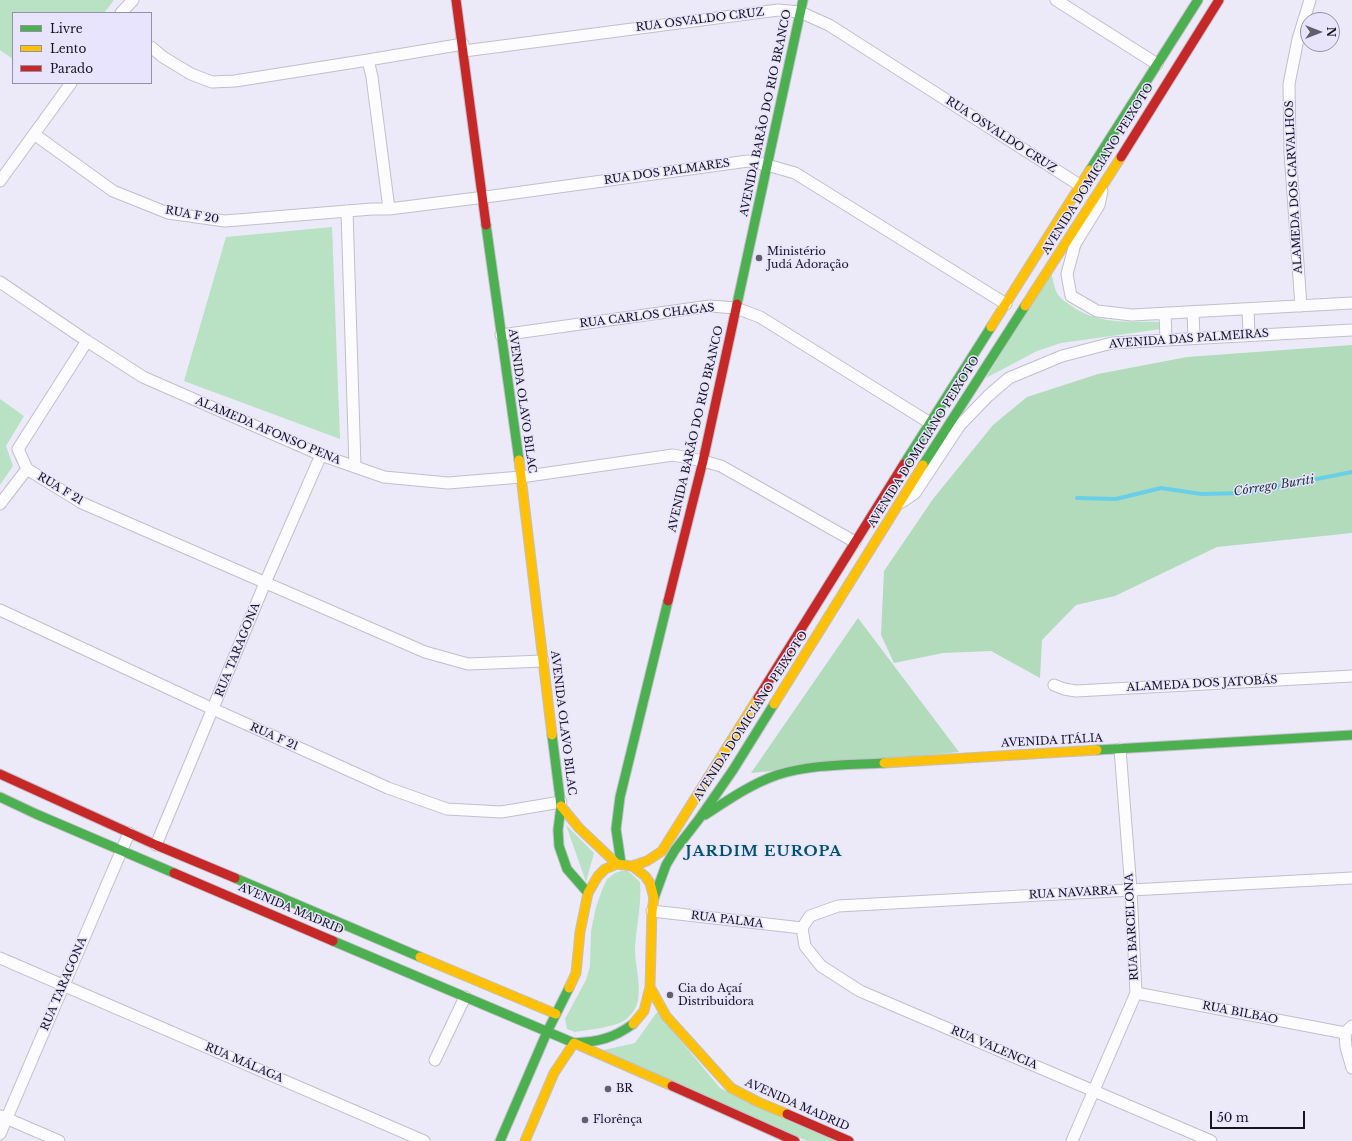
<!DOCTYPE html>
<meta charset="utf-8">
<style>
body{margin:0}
#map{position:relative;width:1352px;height:1141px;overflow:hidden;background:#eceaf8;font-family:"Libre Baskerville",serif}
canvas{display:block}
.legend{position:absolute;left:12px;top:12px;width:140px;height:72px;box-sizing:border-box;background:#e8e4fe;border:1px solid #9491a5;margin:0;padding:5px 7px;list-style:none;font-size:12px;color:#16141f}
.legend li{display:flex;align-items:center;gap:8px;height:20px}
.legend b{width:20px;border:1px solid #9491a5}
.north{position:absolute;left:1300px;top:12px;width:40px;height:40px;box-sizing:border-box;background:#e8e4fe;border:1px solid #9491a5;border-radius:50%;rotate:90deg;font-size:11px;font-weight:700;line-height:16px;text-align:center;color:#16141f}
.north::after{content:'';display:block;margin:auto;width:14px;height:18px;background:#615f6b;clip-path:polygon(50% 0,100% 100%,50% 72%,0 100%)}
.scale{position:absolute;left:1210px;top:1111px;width:95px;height:18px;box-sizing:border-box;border:2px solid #16141f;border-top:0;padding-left:5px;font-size:12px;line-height:14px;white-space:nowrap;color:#16141f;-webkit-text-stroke:3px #e8e4fe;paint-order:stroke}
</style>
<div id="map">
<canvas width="1352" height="1141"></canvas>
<ul class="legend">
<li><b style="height:5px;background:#4caf50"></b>Livre</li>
<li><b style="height:5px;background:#ffc107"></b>Lento</li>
<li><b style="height:5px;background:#c62828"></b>Parado</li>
</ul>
<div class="north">N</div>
<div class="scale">50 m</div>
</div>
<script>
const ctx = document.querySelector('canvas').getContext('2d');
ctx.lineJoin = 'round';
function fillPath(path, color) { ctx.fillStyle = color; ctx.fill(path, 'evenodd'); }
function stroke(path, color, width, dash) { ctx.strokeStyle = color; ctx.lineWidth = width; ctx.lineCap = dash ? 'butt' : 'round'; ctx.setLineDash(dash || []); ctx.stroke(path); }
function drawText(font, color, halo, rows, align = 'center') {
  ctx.font = font + ' "Libre Baskerville",serif'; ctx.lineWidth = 3; ctx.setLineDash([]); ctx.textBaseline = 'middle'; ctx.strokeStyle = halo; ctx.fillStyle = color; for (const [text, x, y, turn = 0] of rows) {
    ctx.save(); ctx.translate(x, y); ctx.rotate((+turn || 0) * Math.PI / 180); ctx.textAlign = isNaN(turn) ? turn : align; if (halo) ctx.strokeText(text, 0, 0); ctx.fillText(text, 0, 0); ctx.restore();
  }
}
fillPath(new Path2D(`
 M0 0H114L104 13H13V59L0 50Z
 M332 227 340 439 184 381 226 237Z
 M1051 271C1053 280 1054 288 1058 295 1061 299 1066 302 1070 305 1098 325 1127 321 1160 322L1161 329 1061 343 1037 351 986 378Z
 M0 399 24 416 6 446 13 466 0 485Z
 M566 825 594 853 586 882Z
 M621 871H628L640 882C642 904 636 926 635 949 635 965 641 984 638 1000 637 1007 631 1016 625 1020 616 1027 587 1030 575 1032L567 1029 565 1019 586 980 590 966 591 931 596 907 602 890 607 879 615 873Z
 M657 1012 720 1088 733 1095 838 1141H807L600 1051 635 1043Z`), '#b9e1c3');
fillPath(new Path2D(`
 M1352 345V533L1217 547 1115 596 1076 605 1042 640 1040 678 991 651 943 653 894 663 881 635 884 571 933 499 993 425 1027 397 1098 374 1187 357Z
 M858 618 959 752 751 773Z`), '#b1dbba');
stroke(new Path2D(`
 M1077 498 1116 499 1161 488 1201 494 1247 493 1352 472`), '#69cfe9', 4);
const street = new Path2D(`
 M1056 0 1157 64
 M121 13 133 0
 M464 51 778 10 800 12 829 25 1081 186
 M368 60 463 44
 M34 134 113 191 168 213 225 221 372 209H389L372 77 368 60 235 81 212 82 191 74 163 57 151 47
 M0 181 71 83
 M1102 191 1099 205 1075 244 1067 274 1071 296 1097 311 1132 315 1352 303
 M389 209 493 196 748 161 767 165 795 173 1006 304
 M347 211 355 467
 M0 282 87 341 143 377 321 455 384 477 448 483 521 477 673 455 703 461 721 466 855 542
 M1301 306 1290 152 1289 84 1298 39 1310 0
 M1248 309 1249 335
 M1193 312 1194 338
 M1165 313 1166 340
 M501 335 710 306 736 308 760 317 930 423
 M87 341 18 449 27 469 82 503 425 652 468 664 543 661
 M902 502 915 493 960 425 988 396 1009 378 1062 356 1112 343 1352 330
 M0 504 27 469
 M0 610 213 709 388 788 447 809 501 812 561 802
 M1054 685 1064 689 1076 691 1352 676
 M156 845 265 583 321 455
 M652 911 802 928
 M802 928 810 916 838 906 1352 878
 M802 928 805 946 821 966 860 991 1211 1141
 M0 958 424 1141
 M1136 993 1345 1033
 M1352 1026 1345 1033 1346 1047 1352 1068
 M435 1060 465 997
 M1 1116 59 1141
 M0 1134 129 833
 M1072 1141 1136 993 1131 890 1120 749`);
const fast = new Path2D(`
 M1090 170 1198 0
 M486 225 519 460
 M737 304 803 0
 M904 464 991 327
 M923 465 1025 306
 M552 735 561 806 558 830 559 846 567 869 588 893
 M1097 750 1352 735
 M0 797 36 814 174 873
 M705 815C728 800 751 784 777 775 811 764 849 765 884 763
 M621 863 616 829 620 797 668 601
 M235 878 420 957
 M654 898 666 865 675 850 699 819 733 770 774 704
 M333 941 574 1043C598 1042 614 1038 633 1024
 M500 1141 547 1032 569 988`);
const slow = new Path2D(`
 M1025 306 1121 157
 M991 327 1090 170
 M519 460 552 735
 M774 704 923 465
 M884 763 1097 750
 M561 806 579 828 617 864
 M632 866 647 861 662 851 758 698
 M420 957 556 1014
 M650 987 666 1016 731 1088 758 1102 787 1114
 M569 988 576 973 580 932 588 893 598 876 605 869 617 864 632 866 645 876 650 883 654 898 652 911 650 987 644 1011 633 1024
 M525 1141 554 1073 574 1043 672 1086`);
const jam = new Path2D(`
 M456 0 486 225
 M1121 157 1219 0
 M668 601 703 461 737 304
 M758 698 904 464
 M0 774 156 845 235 878
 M174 873 333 941
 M672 1086 795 1141
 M787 1114 849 1141`);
stroke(street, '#c1bfcb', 13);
stroke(fast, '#c1bfcb', 11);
stroke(slow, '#c1bfcb', 11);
stroke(jam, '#c1bfcb', 11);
stroke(street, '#fcfcfe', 11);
stroke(fast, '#4caf50', 9);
stroke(slow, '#ffc107', 9);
stroke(jam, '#c62828', 9);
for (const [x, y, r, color] of [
 [759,258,4,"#615f6b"],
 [670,995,4,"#615f6b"],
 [608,1089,4,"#615f6b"],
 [585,1120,4,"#615f6b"]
]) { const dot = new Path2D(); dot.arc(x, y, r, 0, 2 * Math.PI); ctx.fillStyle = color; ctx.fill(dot); stroke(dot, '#e8e4fe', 1.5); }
drawText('11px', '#16141f', '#e8e4fe', [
 ["RUA OSVALDO CRUZ",700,20,-7],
 ["AVENIDA BARÃO DO RIO BRANCO",766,113,-78],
 ["RUA OSVALDO CRUZ",1001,135,33],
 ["AVENIDA DOMICIANO PEIXOTO",1098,169,-58],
 ["RUA DOS PALMARES",667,172,-8],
 ["ALAMEDA DOS CARVALHOS",1294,187,-93],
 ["RUA F 20",192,215,10],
 ["RUA CARLOS CHAGAS",647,316,-7],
 ["AVENIDA DAS PALMEIRAS",1189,339,-4],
 ["AVENIDA OLAVO BILAC",522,401,82],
 ["AVENIDA BARÃO DO RIO BRANCO",696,429,-77],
 ["ALAMEDA AFONSO PENA",268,431,23],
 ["AVENIDA DOMICIANO PEIXOTO",924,442,-58],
 ["RUA F 21",60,489,31],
 ["RUA TARAGONA",238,650,-68],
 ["ALAMEDA DOS JATOBÁS",1202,684,-3],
 ["AVENIDA DOMICIANO PEIXOTO",751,716,-57],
 ["AVENIDA OLAVO BILAC",563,723,83],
 ["RUA F 21",274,737,24],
 ["AVENIDA ITÁLIA",1052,741,-3],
 ["RUA NAVARRA",1073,893,-3],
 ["AVENIDA MADRID",291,909,23],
 ["RUA PALMA",727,920,7],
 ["RUA BARCELONA",1132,927,-93],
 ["RUA TARAGONA",64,984,-67],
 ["RUA BILBAO",1240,1013,11],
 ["RUA VALENCIA",994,1048,23],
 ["RUA MÁLAGA",244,1063,23],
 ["AVENIDA MADRID",797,1105,24]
]);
drawText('11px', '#16141f', '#e8e4fe', [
 ["Ministério",767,252],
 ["Judá Adoração",767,265],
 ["Cia do Açaí",678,989],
 ["Distribuidora",678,1002],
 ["BR",616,1089],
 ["Florênça",593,1120]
], 'left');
drawText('italic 12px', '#21383e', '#e8e4fe', [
 ["Córrego Buriti",1274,486,-9]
]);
ctx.letterSpacing = '1px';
drawText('bold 15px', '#00516c', '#e8e4fe', [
 ["JARDIM EUROPA",764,852]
]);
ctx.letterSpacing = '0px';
</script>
